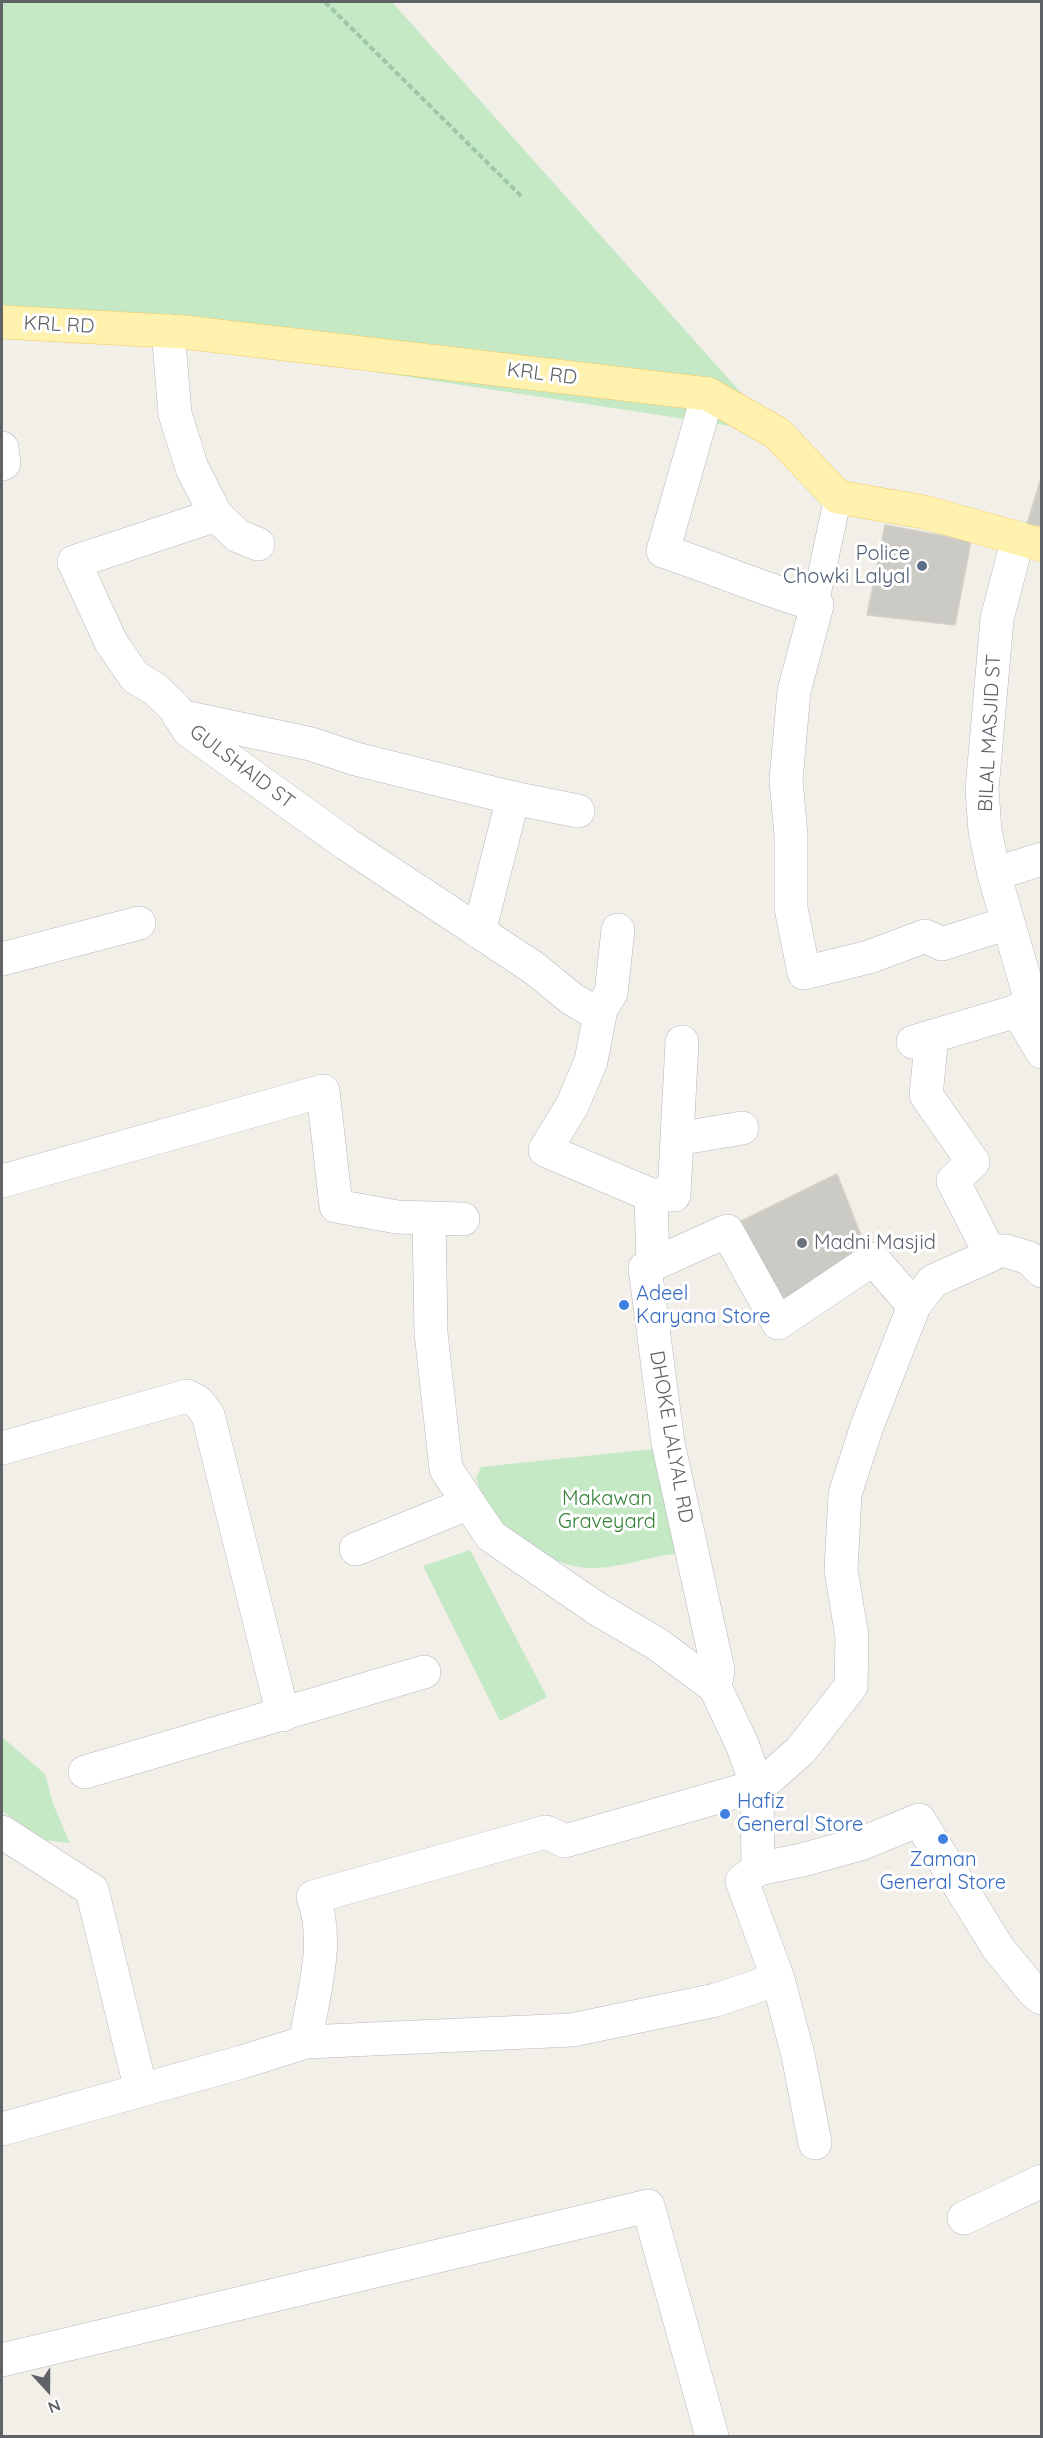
<!DOCTYPE html>
<style>
body{margin:0}
#map{position:relative;width:1043px;height:2438px;overflow:hidden;background:#f1efe8;font-family:Quicksand,sans-serif}
canvas{display:block}
.frame{position:absolute;inset:0;border:3px solid #5f6368;pointer-events:none}
.north{position:absolute;left:18px;top:2360px;width:60px;height:60px;-webkit-text-stroke:4px #fff;paint-order:stroke;rotate:159deg;font-size:16px;font-weight:700;line-height:24px;text-align:center;color:#5f6368}
.north::after{content:'';display:block;margin:auto;width:21px;height:27px;background:#5f6368;clip-path:polygon(50% 0,100% 100%,50% 72%,0 100%)}
</style>
<div id="map">
<canvas width="1043" height="2438"></canvas>
<div class="frame"></div>
<div class="north">N</div>
</div>
<script>
const ctx = document.querySelector('canvas').getContext('2d');
ctx.lineJoin = 'round';
function fillPath(path, color) { ctx.fillStyle = color; ctx.fill(path, 'evenodd'); }
function stroke(path, color, width, dash) { ctx.strokeStyle = color; ctx.lineWidth = width; ctx.lineCap = dash ? 'butt' : 'round'; ctx.setLineDash(dash || []); ctx.stroke(path); }
function drawText(font, color, halo, rows, align = 'center') {
  ctx.font = font + ' Quicksand,sans-serif'; ctx.lineWidth = 6; ctx.setLineDash([]); ctx.textBaseline = 'middle'; ctx.strokeStyle = halo; ctx.fillStyle = color; for (const [text, x, y, turn = 0] of rows) {
    ctx.save(); ctx.translate(x, y); ctx.rotate((+turn || 0) * Math.PI / 180); ctx.textAlign = isNaN(turn) ? turn : align; if (halo) ctx.strokeText(text, 0, 0); ctx.fillText(text, 0, 0); ctx.restore();
  }
}
fillPath(new Path2D(`
 M2 2H392L777 433 2 315Z
 M662 1448 680 1553C652 1556 626 1566 598 1568 557 1571 507 1538 486 1504 481 1496 479 1486 476 1478L481 1467Z
 M470 1550 547 1697 500 1721 423 1566Z
 M2 1737 45 1774 53 1804 70 1843 44 1840 2 1811Z`), '#c5e8c5');
const building = new Path2D(`
 M1042 475V526L1027 524Z
 M885 525 971 541 955 625 867 615Z
 M837 1174 867 1251 779 1308 731 1226Z`);
fillPath(building, '#cccac5');
stroke(building, '#d6d1c6', 1.5);
const pedestrian = new Path2D(`
 M815 604 838 497`);
const minor = new Path2D(`
 M168 331 175 414 192 468 216 515 238 536 258 544
 M708 394 663 551C714 568 765 590 817 605L794 691 786 780 791 835V908L804 973 869 957 925 936 942 944 1008 923
 M2 448 4 463 2 464
 M216 515 74 562 111 642 135 677 155 689 175 708 188 730 348 845 534 968 572 999 600 1015
 M179 716 311 744 356 759 513 798 578 811
 M994 874 1042 859
 M618 930 611 993 601 1009 591 1061 572 1106 545 1150 651 1195 653 1264
 M479 932 513 798
 M2 959 139 923
 M1017 1010 1032 1004 994 874 985 831 982 789 997 619 1018 538
 M1017 1010 1042 1052
 M913 1042 1037 1005
 M677 1139 742 1128
 M2 1181 323 1091 336 1206 397 1217 463 1219
 M651 1195H674L682 1042
 M429 1218 431 1333 446 1469 491 1536 596 1608 657 1644 715 1687 718 1670 668 1443 645 1268 727 1231 778 1323 873 1259 914 1306
 M989 1251H1006L1029 1258 1042 1271
 M2 1448 187 1396 198 1402 208 1415 283 1715
 M356 1549 469 1503
 M85 1772 424 1672
 M2 1832 92 1890 141 2090
 M758 1869 742 1881 778 1979 798 2055 815 2143
 M306 2042C312 1994 331 1943 313 1897L546 1832 565 1841 757 1786 766 1781 801 1750 851 1686 852 1637 841 1570 845 1494 867 1426 914 1306 933 1281 991 1255 953 1181 973 1162 926 1095 932 1036
 M2 2129 242 2062 306 2042 572 2030 716 2000 778 1979
 M964 2218 1042 2181
 M2 2360 648 2206 712 2436`);
const tertiary = new Path2D(`
 M715 1687 742 1744 757 1786 758 1869 802 1860 863 1843 919 1820 998 1948 1034 1992 1042 1998`);
const primary = new Path2D(`
 M2 322 184 332 708 394 777 433 838 497 924 512 1042 545`);
stroke(pedestrian, '#b5b8bc', 28);
stroke(minor, '#b5b8bc', 34);
stroke(tertiary, '#b5b8bc', 34);
stroke(primary, '#f2c960', 34);
stroke(new Path2D(`
 M325 2 521 196`), '#9cc7a9', 4, [6, 3]);
stroke(pedestrian, '#fff', 27);
stroke(minor, '#fff', 33);
stroke(tertiary, '#fff', 33);
stroke(primary, '#fff2af', 33);
for (const [x, y, r, color] of [
 [922,566,6,"#5c6f8a"],
 [802,1243,6,"#6b7280"],
 [624,1305,6,"#3f7fe0"],
 [725,1814,6,"#3f7fe0"],
 [943,1839,6,"#3f7fe0"]
]) { const dot = new Path2D(); dot.arc(x, y, r, 0, 2 * Math.PI); ctx.fillStyle = color; ctx.fill(dot); stroke(dot, '#fff', 2); }
drawText('20px', '#5f6368', '#fff', [
 ["KRL RD",59,325,3],
 ["KRL RD",542,374,7],
 ["BILAL MASJID ST",990,733,-87],
 ["GULSHAID ST",242,767,37],
 ["DHOKE LALYAL RD",671,1437,80]
]);
drawText('20px', '#4e5e75', '#fff', [
 ["Police",910,554],
 ["Chowki Lalyal",910,577]
], 'right');
drawText('20px', '#5b616d', '#fff', [
 ["Madni Masjid",814,1243]
], 'left');
drawText('20px', '#366cbe', '#fff', [
 ["Adeel",636,1294],
 ["Karyana Store",636,1317],
 ["Hafiz",737,1802],
 ["General Store",737,1825],
 ["Zaman",943,1860,"center"],
 ["General Store",943,1883,"center"]
], 'left');
drawText('20px', '#348238', '#fff', [
 ["Makawan",607,1499],
 ["Graveyard",607,1522]
]);
</script>
